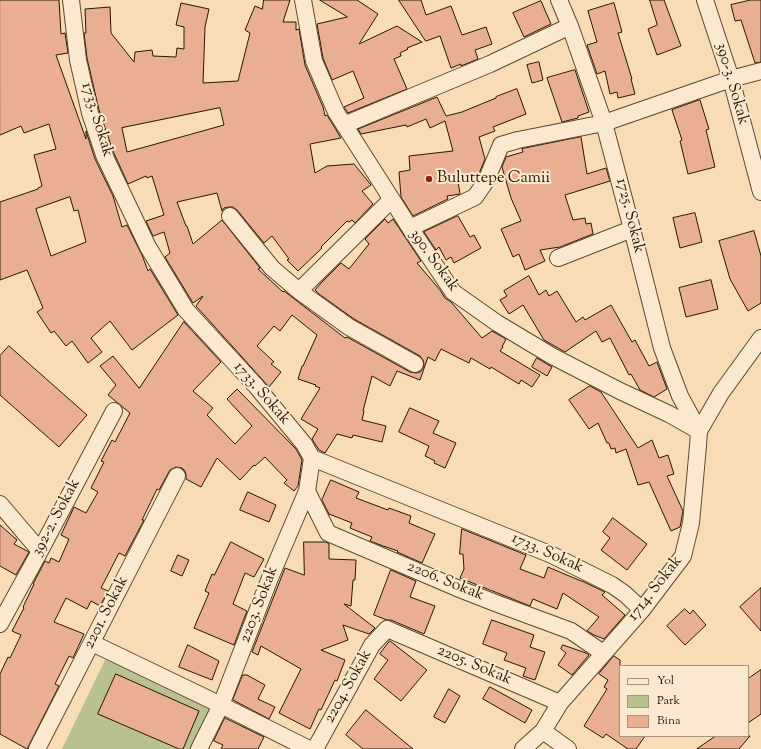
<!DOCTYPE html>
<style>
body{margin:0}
#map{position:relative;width:761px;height:749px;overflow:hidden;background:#f7dcb6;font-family:"Sorts Mill Goudy",serif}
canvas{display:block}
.legend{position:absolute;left:619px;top:665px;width:130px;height:72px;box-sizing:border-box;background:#fae8d0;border:1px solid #a6957e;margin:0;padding:5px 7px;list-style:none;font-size:12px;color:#281802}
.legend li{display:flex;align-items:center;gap:8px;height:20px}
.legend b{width:20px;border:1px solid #a6957e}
</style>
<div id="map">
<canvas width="761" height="749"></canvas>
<ul class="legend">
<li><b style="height:5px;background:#fae8d0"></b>Yol</li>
<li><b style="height:11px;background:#bac190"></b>Park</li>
<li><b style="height:11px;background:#eaae92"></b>Bina</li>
</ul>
</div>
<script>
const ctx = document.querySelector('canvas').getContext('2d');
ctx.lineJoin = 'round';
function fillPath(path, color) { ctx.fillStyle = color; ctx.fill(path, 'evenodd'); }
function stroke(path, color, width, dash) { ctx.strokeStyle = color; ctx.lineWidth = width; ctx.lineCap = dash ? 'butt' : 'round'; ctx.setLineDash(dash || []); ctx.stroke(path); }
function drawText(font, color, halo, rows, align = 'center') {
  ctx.font = font + ' "Sorts Mill Goudy",serif'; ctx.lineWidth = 4; ctx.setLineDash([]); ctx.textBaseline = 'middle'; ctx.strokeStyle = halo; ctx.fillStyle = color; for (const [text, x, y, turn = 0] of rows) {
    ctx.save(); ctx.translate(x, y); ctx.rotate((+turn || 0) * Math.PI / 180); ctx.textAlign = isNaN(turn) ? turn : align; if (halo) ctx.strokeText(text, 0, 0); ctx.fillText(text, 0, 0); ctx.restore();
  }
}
fillPath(new Path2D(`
 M106 658 211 709 192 749H62Z`), '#bac190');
const building = new Path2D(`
 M0 0H59L61 34 65 33 68 53 56 55 86 139V131L95 159 113 196 122 227 127 225 142 255 148 271 150 269 178 315 132 350 110 321 91 338 102 352 88 363 72 341 66 346 54 331 51 333 37 312 43 308 27 270 0 280V202L38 189V188L42 186 34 155 56 149 49 124 24 133 21 126 0 135ZM70 197 74 211 78 210 86 242 51 256 36 209Z
 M264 0H290L283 22H296V30L299 29 305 65 323 107 325 116 327 115 341 138 310 144 315 173 327 166 354 164 371 185 362 191 373 204 355 223 352 220 349 222 347 221 321 247 322 248 298 271 287 260 289 259 272 236 264 243 237 210 233 207H229L224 208 222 211 217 193 177 202 186 226H187L193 244 222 220 260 268 258 269 283 292 284 291 345 338 347 337 410 372 416 373 420 372 423 368 424 364 423 360 420 356 354 319 319 294 315 290 322 282 341 263 349 269 369 244 365 239 385 219 388 223 393 219 421 261 417 263 440 290 445 298 451 302 482 338 492 331 506 339 502 347H503L500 351 540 375 532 387 521 380 519 384 491 367 490 369 471 358 469 363 441 349 435 361 428 357 420 380 397 371 390 386 372 376 363 411H364L362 420 386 426 382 442 353 435 352 438 337 434 325 453 319 450 312 439 318 429 301 419 320 388 315 386 316 385 298 379 302 366H303L317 335 292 315 280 331 274 326 257 346 274 362 271 364 281 372 269 387 196 306 203 296 193 303 165 257 170 253 164 232 153 236 146 221 164 215 152 176 147 178 146 176 128 184 113 151 99 110 87 58 84 33H86L85 9 110 7 111 33 134 62 135 52 152 50 153 56 176 57 177 48 184 49V27L176 25 181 3 209 9 205 27 203 83 238 81 250 33 245 30 255 6 262 9ZM220 108 224 125 127 152 122 128Z
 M320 0H357L378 14 359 44 397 26 422 42 407 48 408 49 400 53 401 56 394 59 407 89 348 113 344 107 364 98 353 71 332 80 323 58 317 24 347 17Z
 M399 0H421L426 15 451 6 462 35 486 27 492 44 475 50 478 59 461 66V64L451 68 440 36 426 41Z
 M650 0H664L681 46 657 55 648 29 657 25Z
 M751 0H761V62L755 63 741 20 735 21 731 5Z
 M541 1 551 24 524 37 513 13Z
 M614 3 622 32 618 33 632 79H631L635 94 618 98 617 92 610 94 605 71 597 74 587 45 597 42 588 11Z
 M539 62 543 80 532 83 527 65Z
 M575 70 589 112 578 116V118L562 122 547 78Z
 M517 89 526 114 493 127 495 131 479 137 485 159 478 176 458 181 460 194 447 196 448 199 413 216 401 197 399 172 410 170 409 156 453 151 445 121 430 128 426 119 407 127 406 125 361 134 358 129 437 97 446 116 462 112 496 98V97Z
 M700 100 709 129 706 130 715 167 688 174 680 141 682 140 672 110Z
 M581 137 587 174 606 168 610 181 565 195 573 220 585 218 586 224 591 223 593 234 560 247 540 250 545 261 525 270 519 254 513 257 501 229 521 221 511 198 502 167 506 157 523 152 522 149Z
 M695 213 702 242 680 248 673 218Z
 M458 216 470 237 474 235 481 248 454 263 451 257 446 260 439 247 436 250 424 232Z
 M754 231 761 256V303L748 311 730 279 719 241Z
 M529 276 539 295 546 290 549 296 557 291 576 322 583 317 585 320 611 305 632 342 635 340 649 366 657 362 667 389 654 397 640 390 631 374 629 375 610 338 602 342 596 331 565 352 544 340 523 305 509 314 500 300 507 296 504 291Z
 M711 280 718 309 686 317 679 288Z
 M184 322 221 362 193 391 213 408 207 415 235 444 252 426 227 399 237 389 296 449 302 460 298 486 294 491 284 483 287 480 265 457 255 466 254 465 240 480 217 458 201 487 186 479V475L185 471 182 468 176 467 170 470 159 490 157 489 142 520H144L125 556 119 553 101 588 108 591 100 606 91 601 87 609 66 598 54 622 84 634 73 658 69 656 55 684 59 686 27 749 0 734V674L8 657 10 658 21 635 12 631 24 608 23 607 34 584H33L45 561 49 563 51 558 59 562 69 539 61 535 74 507 86 513 98 492 91 488 104 462 101 461 112 440 115 442 130 413 108 395 116 385 100 366 113 356 139 388Z
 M9 346 87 415 59 447 0 395V356Z
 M537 358 552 367 547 376 532 367Z
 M590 386 601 392 638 448 652 440 659 458 668 455 674 474 667 476 683 511 680 527 671 531 649 482 638 485 626 449 616 453 615 448 611 449 609 443H607L598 423 589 429 569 400Z
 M410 408 439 421 433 433 456 443 445 468 434 463 435 461 425 456 429 446 399 432Z
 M331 480 359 492 356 498 388 510 389 508 411 516 409 523 435 534 422 563 397 552 398 551 383 546 370 541 372 537 350 528 352 523 329 514 322 500Z
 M248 492 276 505 269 522 240 510Z
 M613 518 647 544 627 570 601 550 610 538 603 532Z
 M0 525 17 540 14 544 29 552 16 575 0 566Z
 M462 529 526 555 520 569 544 578 548 567 581 581H582L605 592 602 595 625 615 604 639 594 635 587 631 599 617 563 593 557 609 533 599 530 606 460 578 464 569 463 554H460Z
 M231 542 264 559 254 577 245 573 233 604 247 611 234 645 194 628 209 593 205 591 212 574 214 575Z
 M304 542H326L329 544V559L356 560 355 580H353L351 606 344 604 375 628 369 634 343 625 348 640 321 650 345 660 337 681 335 680 321 710 319 709 310 729 279 713 301 669 261 646 258 655 252 652 285 568 304 575Z
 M178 555 189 560 182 576 171 571Z
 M391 570 416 581 410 597 435 606 424 634 391 620H387L374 615Z
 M761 588V631L740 607Z
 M685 609 690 614 693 610 706 625 685 645 667 626Z
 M492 620 534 635 530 647 545 652 535 680 523 676 526 668 504 660 507 653 483 644Z
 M390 641 427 670 401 701 374 679 388 660 380 654Z
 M188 645 219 661 212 680 179 667Z
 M563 645 586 653 589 655 572 675 558 665 566 653 561 649Z
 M614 656 620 660V736H645L636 749H628L606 734 603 738 584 726 607 689 604 687 608 680 599 674Z
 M761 670V714L748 723V679Z
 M116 674 199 711 183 749H179L98 714Z
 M243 675H247L265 685 258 699 275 707 269 719 233 700Z
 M490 687 532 710 525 723 483 699Z
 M449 689 460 696 445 723 434 717Z
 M366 710 413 749H363L346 735Z
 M225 718 264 737 258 749H221L223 745 214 741Z
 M716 736H750L739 749H697Z`);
fillPath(building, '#eaae92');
stroke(building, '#281802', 1);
const minor = new Path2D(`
 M71 0 78 60 90 113 104 155 148 247 186 310 256 386 304 444 312 458 552 555 612 585 625 594 642 610
 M303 0 314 61 336 112 410 228 453 292 497 323 552 356 620 391 669 414 699 431
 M559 0 570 26 604 123 632 229 662 348 680 396 699 431
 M705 0 731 79 761 192
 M344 125 490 64 570 26
 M230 216 272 268 299 291 349 327 415 364
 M410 228 475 197 486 181 501 145 518 140 604 123 731 79 761 71
 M558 258 632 229
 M299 291 391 200
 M307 491 328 533 457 588 498 604 571 631 603 653
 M0 504 40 551
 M0 624 40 551 114 411
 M92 643 221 705 309 749
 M543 731 568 749
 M37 749 177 476
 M199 749 221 705 270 578 307 491 312 458
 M315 749 372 645 387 629 560 703
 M523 749 543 731 560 703 642 610 683 556 691 523 698 446 699 431 721 393 761 338`);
stroke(minor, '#5c492f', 18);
stroke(minor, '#fae8d0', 16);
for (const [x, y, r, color] of [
 [429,179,4,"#8f2418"]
]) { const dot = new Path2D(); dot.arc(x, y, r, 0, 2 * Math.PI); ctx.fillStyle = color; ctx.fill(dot); stroke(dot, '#fae8d0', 1.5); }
drawText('16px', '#281802', '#fae8d0', [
 ["390-3. Sokak",731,84,74],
 ["1733. Sokak",96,120,73],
 ["1725. Sokak",629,216,76],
 ["390. Sokak",433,261,54],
 ["1733. Sokak",261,394,49],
 ["392-2. Sokak",57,518,-62],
 ["1733. Sokak",547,554,24],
 ["2206. Sokak",445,582,22],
 ["1714. Sokak",656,589,-52],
 ["2203. Sokak",260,605,-69],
 ["2201. Sokak",107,613,-63],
 ["2205. Sokak",474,666,23],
 ["2204. Sokak",349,687,-61]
]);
drawText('16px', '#281802', '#fae8d0', [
 ["Buluttepe Camii",437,179]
], 'left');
</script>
